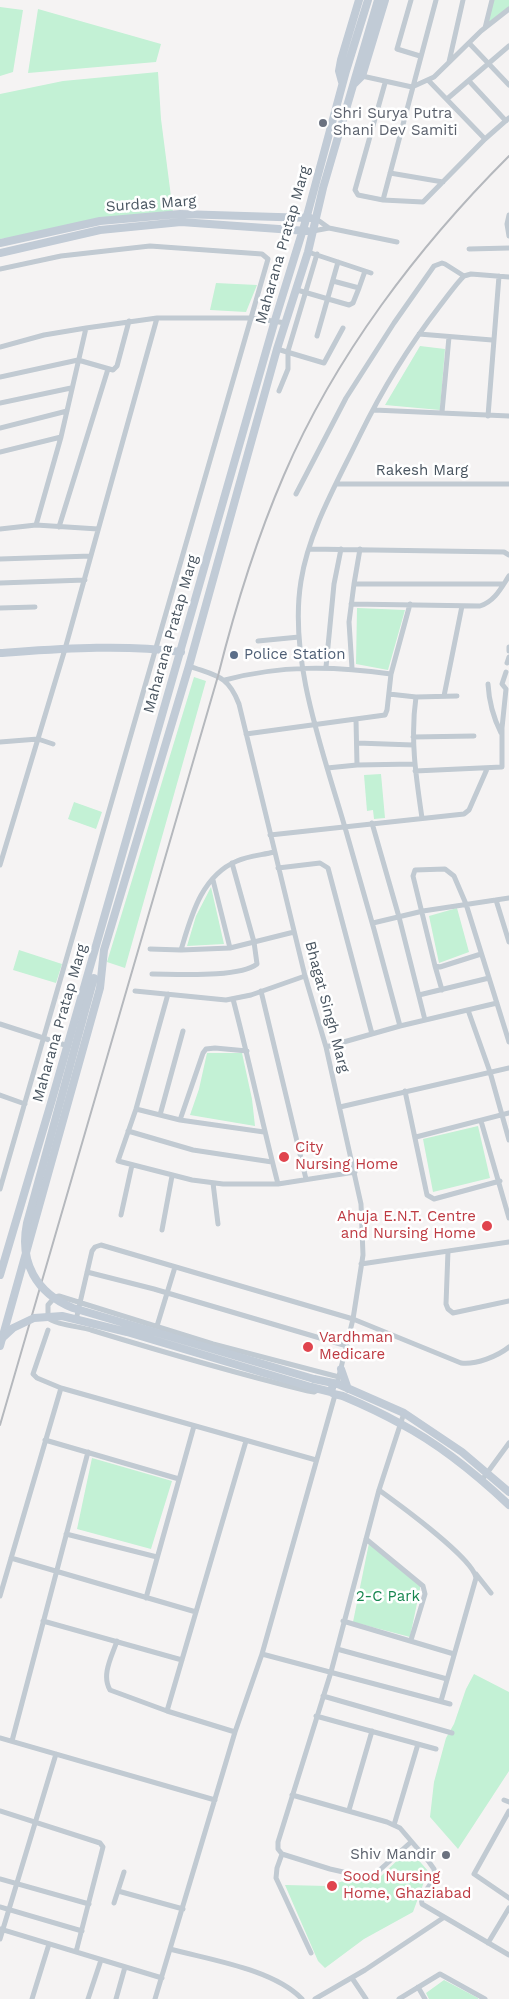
<!DOCTYPE html>
<style>
body{margin:0}
canvas{display:block;background:#f5f3f3}
</style>
<canvas width="509" height="1999"></canvas>
<script>
const ctx = document.querySelector('canvas').getContext('2d');
ctx.lineJoin = 'round';
function fillPath(path, color) { ctx.fillStyle = color; ctx.fill(path, 'evenodd'); }
function stroke(path, color, width, dash) { ctx.strokeStyle = color; ctx.lineWidth = width; ctx.lineCap = dash ? 'butt' : 'round'; ctx.setLineDash(dash || []); ctx.stroke(path); }
function drawText(font, color, halo, rows, align = 'center') {
  ctx.font = font + ' "Work Sans",sans-serif'; ctx.lineWidth = 5; ctx.setLineDash([]); ctx.textBaseline = 'middle'; ctx.strokeStyle = halo; ctx.fillStyle = color; for (const [text, x, y, turn = 0] of rows) {
    ctx.save(); ctx.translate(x, y); ctx.rotate((+turn || 0) * Math.PI / 180); ctx.textAlign = isNaN(turn) ? turn : align; if (halo) ctx.strokeText(text, 0, 0); ctx.fillText(text, 0, 0); ctx.restore();
  }
}
fillPath(new Path2D(`
 M493 0H509V9L485 28Z
 M0 7 23 10 13 72 0 76Z
 M38 9 161 44 156 62 28 73Z
 M158 72 161 119 173 212 0 239V94L63 81Z
 M216 283 257 285 246 312 210 310Z
 M420 346 445 349 440 410 385 405Z
 M357 608 405 610 388 670 356 664Z
 M194 677 206 681 125 968 107 962Z
 M381 774 385 818 374 819 373 810 367 811 364 775Z
 M74 802 102 812 96 829 68 819Z
 M211 887 224 944 187 946 196 916Z
 M457 908 469 952 439 963 429 916Z
 M19 950 62 964 56 983 13 970Z
 M207 1053H242L252 1099 255 1126 190 1115 199 1089Z
 M478 1126 490 1178 433 1192 423 1139Z
 M92 1458 172 1481 151 1549 77 1529Z
 M369 1543 420 1583V1589L410 1637 353 1622Z
 M474 1674 509 1692V1771L458 1849 430 1817 434 1782 446 1738 454 1724 466 1689Z
 M409 1849 428 1871 413 1912 364 1939 325 1968 318 1961 285 1885 328 1886 359 1876 379 1878Z
 M444 1980 478 1998V1999H429L426 1993Z`), '#c3f1d5');
stroke(new Path2D(`
 M411 0 397 49 420 56
 M485 28 492 0
 M469 43 509 85
 M449 62 463 0
 M362 76 412 87 434 77 481 31 509 9
 M428 80 485 139
 M469 81 506 121
 M385 83 355 190 358 195 383 200 423 202 485 139 509 118
 M447 99 509 46
 M390 173 443 182
 M383 200 436 0
 M509 215 507 224 509 236
 M315 218 329 228
 M313 231 329 228 397 242
 M469 249 509 248
 M308 252 371 273
 M0 269 61 256 150 246 262 254 268 259 0 1189
 M333 281 359 288 365 271
 M297 290 349 305 353 303 359 288
 M419 334 492 340
 M317 336 338 262
 M0 347 44 335 86 328 157 318H252L286 323
 M277 349 324 363 343 328
 M0 377 78 360 113 370 117 366 129 321
 M279 391 288 369V351L317 254
 M0 403 71 388
 M374 410 509 416
 M442 412 449 337
 M488 416 499 276
 M0 428 67 411
 M0 452 61 437
 M336 484H509
 M296 494 346 398 394 323 434 266 442 263 445 264 464 276
 M36 525 61 437 86 328
 M59 527 108 369
 M0 529 36 525 98 529
 M309 549 504 552 509 555
 M0 559 91 556
 M0 583 85 580
 M354 584H503
 M351 604 480 606C495 601 501 588 509 576
 M0 608 35 607
 M258 641 299 637
 M509 647V651
 M507 663 509 657
 M189 666C216 676 228 675 239 704L305 976 326 1047 361 1204 363 1255 353 1319 337 1384
 M326 667 334 584 341 549
 M352 668 349 622 354 584 360 549
 M225 680C280 665 334 666 391 674
 M488 684C489 702 493 717 501 733
 M389 694 416 697 457 696
 M444 696 462 606
 M416 697C410 738 416 777 422 818
 M356 720 357 765
 M246 734 385 715 387 710 391 674 410 604
 M413 737 474 736
 M0 742 38 739 53 744
 M357 743 413 745
 M327 768 357 765 414 764
 M415 771 502 767V728L506 689 502 684 506 672
 M372 823 399 917 425 1020
 M270 835 464 814 469 810 487 769
 M0 865 65 649 157 318
 M278 868 320 863 328 868 372 1034
 M213 880 230 948
 M496 900 509 942
 M373 923 423 911 509 898
 M150 949 181 950 230 948 294 932
 M181 950C191 917 201 876 237 861 248 856 262 855 274 852
 M481 954 440 967 435 966 413 876 415 870 445 869 454 876 466 904 509 1042
 M435 966 442 990
 M152 974C176 974 239 978 257 964L254 942 232 863
 M135 991 226 1000 251 995 305 976
 M261 991 306 1179
 M168 994 136 1109 118 1161 192 1180 223 1184H278L355 1172
 M419 995 489 978
 M233 999C249 1060 262 1122 278 1184
 M468 1010 490 1072 509 1140
 M0 1024 68 1046
 M400 1026C383 961 365 896 346 831 324 754 288 661 301 581 309 530 338 481 360 435 382 390 409 346 439 307 447 297 455 285 464 276L471 274 509 277
 M326 1047 400 1026 497 1003
 M405 1091 427 1195 434 1199 500 1181
 M0 1095 25 1104
 M340 1107 509 1068
 M136 1109 180 1120 264 1132
 M160 1115 183 1031
 M180 1120 203 1053 206 1049 215 1048 247 1051
 M481 1121 509 1218
 M128 1131 193 1150 272 1162
 M416 1137 509 1113
 M213 1183 218 1224
 M121 1215 132 1165
 M162 1230 172 1176
 M448 1251 446 1304 448 1309 453 1313 509 1301
 M361 1264 509 1242
 M87 1272 154 1289 347 1346
 M76 1320 92 1251 95 1247 101 1245 353 1319 461 1363C476 1365 498 1356 509 1347
 M157 1326 175 1267
 M48 1330 33 1374 37 1378 61 1388 316 1460
 M319 1389 314 1392 308 1391C235 1373 163 1352 91 1330 82 1327 53 1324 48 1318V1305L55 1297 59 1296 213 1344 339 1377
 M45 1440 179 1479
 M482 1480 509 1443
 M379 1490C397 1503 474 1559 476 1578L441 1701
 M66 1534 157 1557
 M366 1539 423 1586 425 1594 411 1640
 M11 1558 196 1612
 M476 1574 491 1593
 M0 1596 61 1388
 M146 1598 194 1426
 M43 1621 182 1660
 M343 1621 454 1654
 M117 1641C112 1656 101 1675 110 1690L167 1711 235 1732
 M337 1649 447 1679
 M262 1654 450 1704
 M323 1696 452 1733
 M167 1711 246 1441
 M316 1716 436 1749
 M0 1738 215 1800
 M12 1741 88 1452
 M292 1795 387 1822 400 1828 429 1862 434 1869 435 1878 421 1897 422 1904 509 1955
 M504 1800 509 1802
 M349 1810 372 1731
 M0 1811 100 1843 103 1847 76 1952
 M509 1811 474 1874 509 1898
 M394 1825 418 1744
 M282 1854 277 1868 276 1878 311 1953
 M352 1874 330 1869 282 1854 278 1849V1842L331 1672 379 1490 404 1413
 M374 1875 411 1842
 M0 1879 89 1904
 M118 1891 183 1909
 M114 1903 124 1872
 M0 1907 82 1931
 M0 1929 162 1978
 M0 1939 56 1754
 M488 1943 509 1908
 M170 1949C210 1960 273 1969 302 1999
 M352 1978 366 1999
 M418 1987 425 1999
 M32 1999 49 1944
 M88 1999 101 1960
 M116 1999 125 1967
 M155 1999 235 1732 262 1654 335 1395
 M315 1999 365 1970 443 1918
 M399 1999 440 1974 485 1999`), '#c1cad2', 5);
stroke(new Path2D(`
 M342 82 339 71 341 60 359 0
 M354 84 362 76 385 0
 M0 243 100 221 180 214 310 218
 M0 253 100 230 181 222 307 231
 M0 653C60 649 121 644 181 652
 M0 1275 51 1103 275 320 305 223 346 71 368 0
 M0 1346 100 988 104 950 189 666 277 349 308 252 323 188 378 0
 M341 1369 348 1389
 M314 1379 338 1384 404 1413 462 1452 509 1492
 M333 1384 331 1392C335 1396 340 1394 345 1397 364 1405 383 1414 401 1424 441 1445 476 1474 509 1505
 M311 1387 331 1392`), '#c1cbd6', 8);
stroke(new Path2D(`
 M0 1425 218 676C235 608 256 540 284 475 335 356 418 247 509 156`), '#b5b8bd', 2);
stroke(new Path2D(`
 M94 978 27 1223C19 1262 36 1293 73 1308L314 1379
 M0 1340 13 1328 34 1318 62 1316 127 1332 311 1387`), '#c1cbd6', 8);
for (const [x, y, r, color] of [
 [323,123,5,"#6b7280"],
 [234,655,5,"#5c6f8a"],
 [284,1157,6,"#e0444e"],
 [487,1226,6,"#e0444e"],
 [308,1347,6,"#e0444e"],
 [446,1855,5,"#6b7280"],
 [332,1886,6,"#e0444e"]
]) { const dot = new Path2D(); dot.arc(x, y, r, 0, 2 * Math.PI); ctx.fillStyle = color; ctx.fill(dot); stroke(dot, '#fff', 2); }
drawText('15px', '#5b616d', '#fff', [
 ["Shri Surya Putra",333,114],
 ["Shani Dev Samiti",333,131],
 ["Shiv Mandir",436,1855,"right"]
], 'left');
drawText('15px', '#4a5661', '#fff', [
 ["Surdas Marg",151,204,-4],
 ["Maharana Pratap Marg",283,245,-74],
 ["Rakesh Marg",422,471],
 ["Maharana Pratap Marg",171,634,-74],
 ["Bhagat Singh Marg",327,1007,75],
 ["Maharana Pratap Marg",60,1023,-74]
]);
drawText('15px', '#4e5e75', '#fff', [
 ["Police Station",244,655]
], 'left');
drawText('15px', '#be3a42', '#fff', [
 ["City",295,1148],
 ["Nursing Home",295,1165],
 ["Ahuja E.N.T. Centre",476,1217,"right"],
 ["and Nursing Home",476,1234,"right"],
 ["Vardhman",319,1338],
 ["Medicare",319,1355],
 ["Sood Nursing",343,1877],
 ["Home, Ghaziabad",343,1894]
], 'left');
drawText('15px', '#17864f', '#fff', [
 ["2-C Park",388,1597]
]);
</script>
